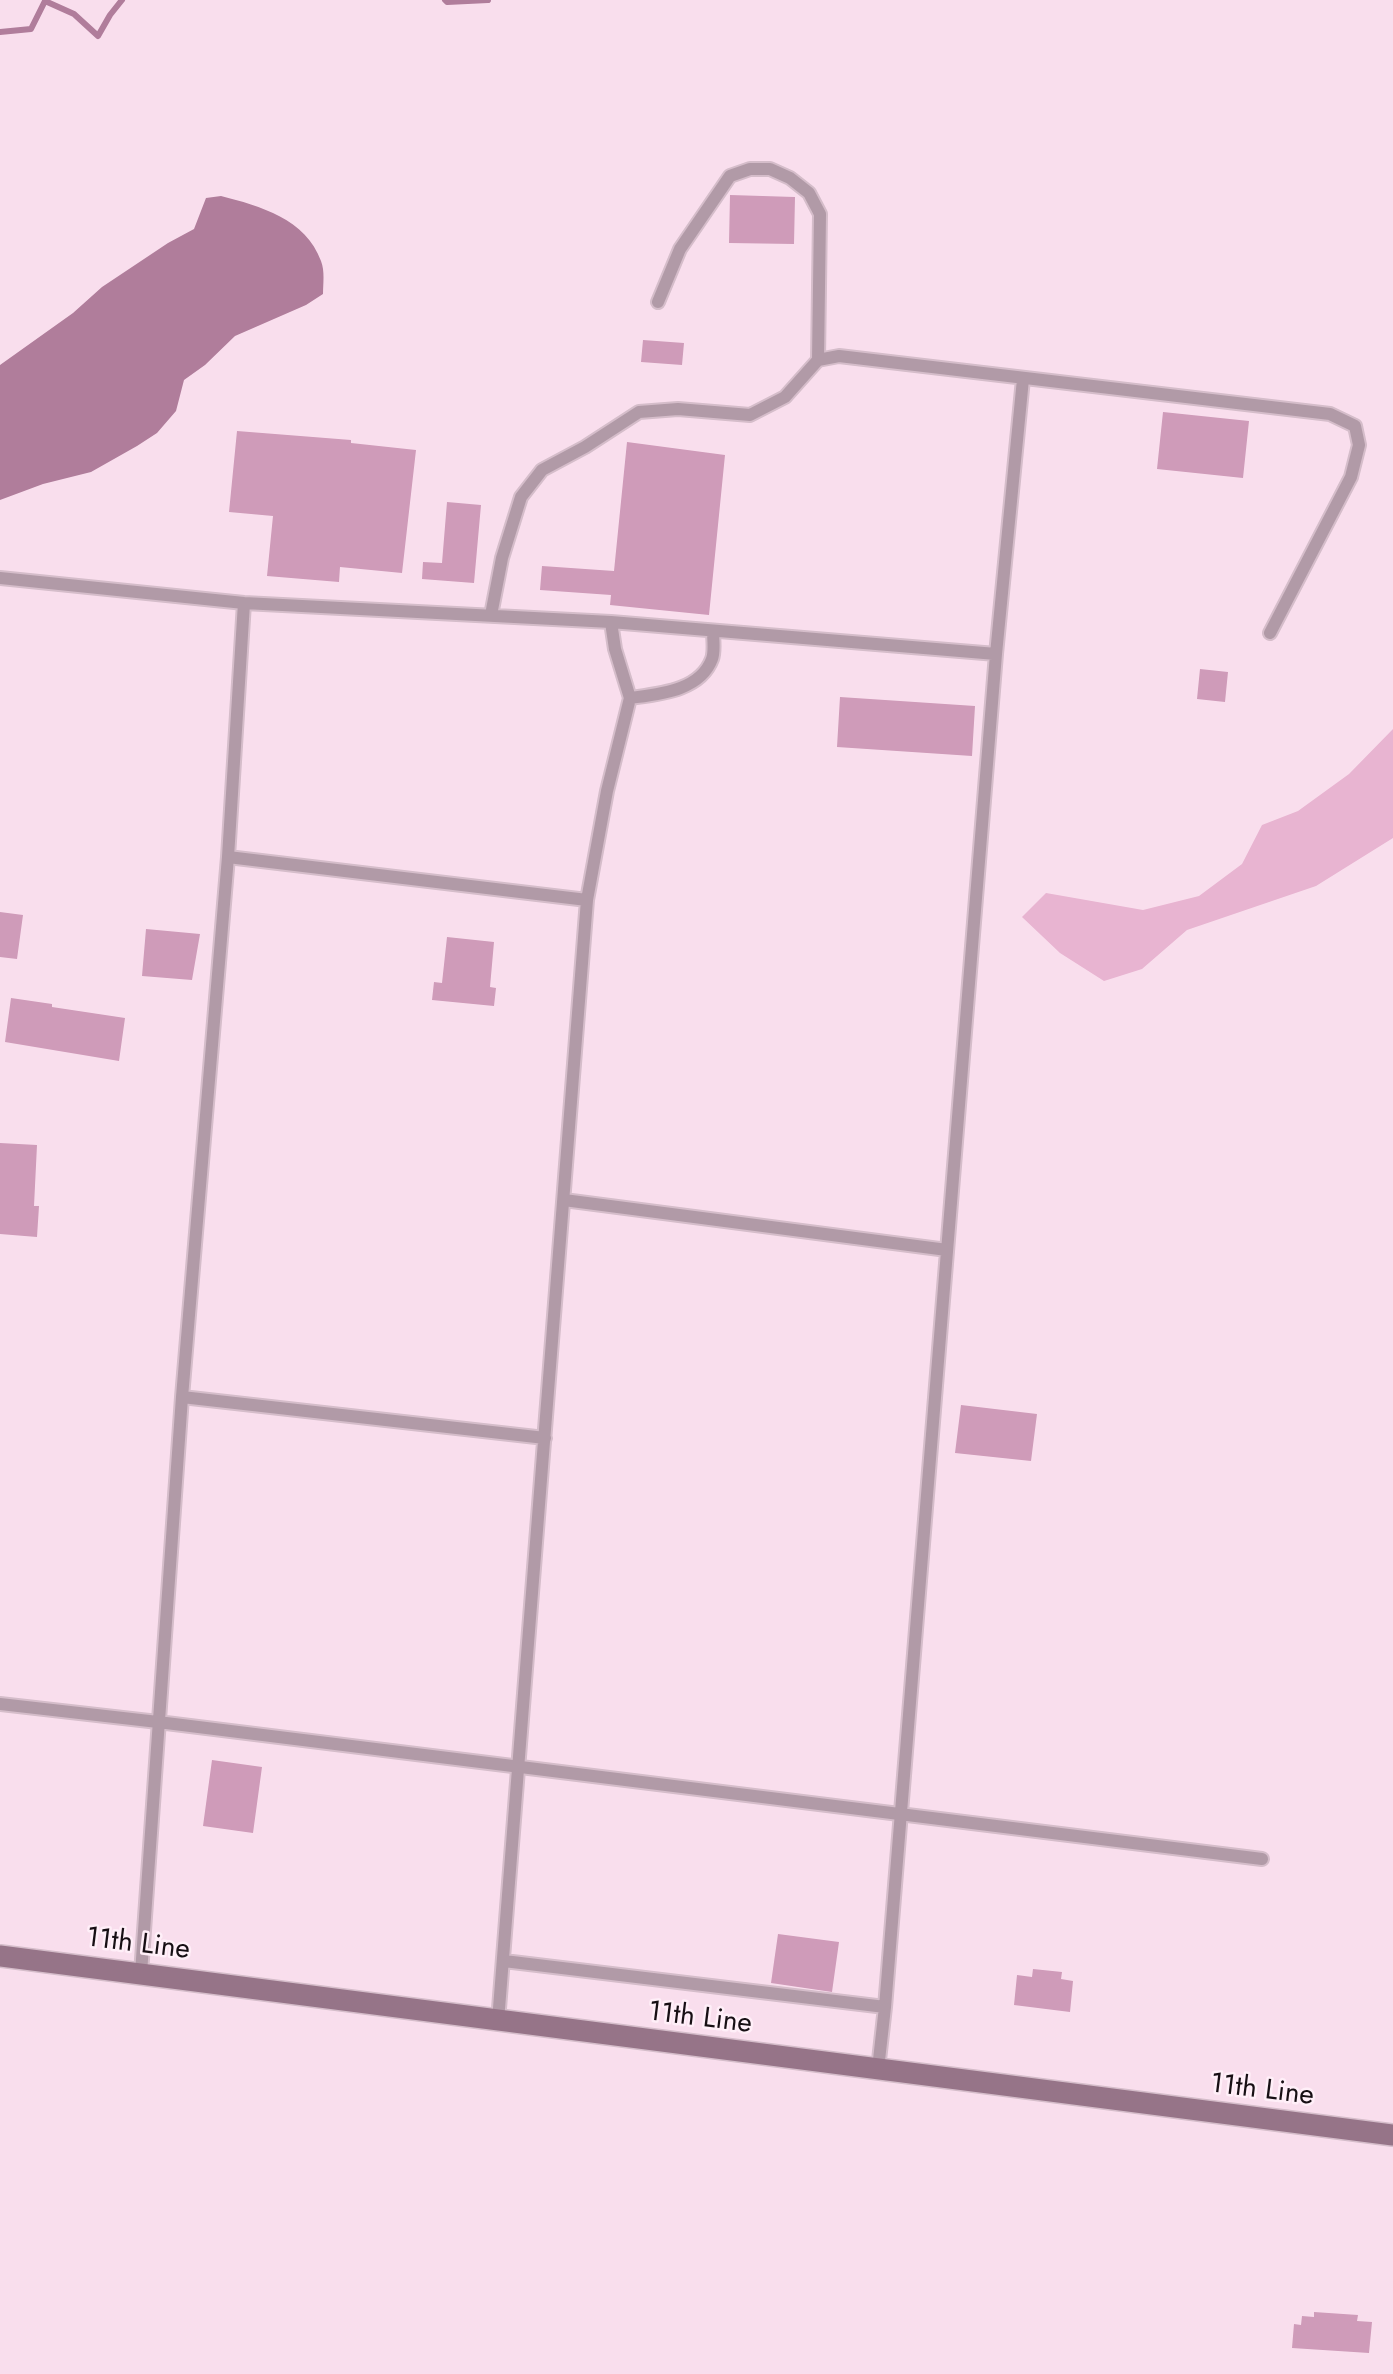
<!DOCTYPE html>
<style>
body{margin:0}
canvas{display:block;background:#f9deed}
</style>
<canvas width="1393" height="2374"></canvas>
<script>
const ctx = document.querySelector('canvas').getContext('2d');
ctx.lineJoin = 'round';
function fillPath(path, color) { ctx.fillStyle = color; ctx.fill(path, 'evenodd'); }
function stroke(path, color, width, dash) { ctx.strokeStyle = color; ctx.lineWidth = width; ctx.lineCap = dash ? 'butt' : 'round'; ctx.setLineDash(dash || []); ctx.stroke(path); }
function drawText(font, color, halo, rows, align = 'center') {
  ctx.font = font + ' Jost,sans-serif'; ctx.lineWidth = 5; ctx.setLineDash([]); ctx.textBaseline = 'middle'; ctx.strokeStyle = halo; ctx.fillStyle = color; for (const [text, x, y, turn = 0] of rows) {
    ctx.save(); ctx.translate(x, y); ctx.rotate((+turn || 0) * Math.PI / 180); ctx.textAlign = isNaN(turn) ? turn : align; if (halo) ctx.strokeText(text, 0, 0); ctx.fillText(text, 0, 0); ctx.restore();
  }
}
fillPath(new Path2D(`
 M1393 729V838L1316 886 1187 930 1142 969 1104 981 1060 953 1022 917 1046 893 1143 910 1199 896 1242 864 1262 825 1298 811 1349 774Z`), '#e8b4d1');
fillPath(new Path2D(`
 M221 196C260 206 306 219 321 261 325 271 323 284 323 294L306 305 235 336 205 365 184 380 176 411 157 433 137 446 91 472 43 484 0 500V365L73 313 102 287 168 243 194 229 206 198Z`), '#b07d9b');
stroke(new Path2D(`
 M445 0 447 2 488 0
 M0 32 31 29 45 1 74 14 98 36 110 15 122 0`), '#b07d9b', 6);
fillPath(new Path2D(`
 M730 195 795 197 794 244 729 243Z
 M643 340 684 343 682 365 641 362Z
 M1163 412 1249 421 1243 478 1157 469Z
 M237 431 351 440V443L416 450 402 573 340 567 339 582 267 576 273 516 229 512Z
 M627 442 725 455 709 615 610 605 611 595 540 590 542 566 614 571Z
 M447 502 481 505 474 583 422 579 423 562 442 563Z
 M1200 669 1228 672 1225 702 1197 699Z
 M840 697 975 706 972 756 837 747Z
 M0 912 23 915 17 959 0 957Z
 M146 929 200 934 192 980 142 976Z
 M447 937 494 942 490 987 496 988 494 1006 432 1000 434 982 442 983Z
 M11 998 52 1004V1007L125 1018 119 1061 5 1042Z
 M0 1143 37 1145 34 1206H39L37 1237 0 1234Z
 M961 1405 1037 1414 1031 1461 955 1453Z
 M212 1760 262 1767 253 1833 203 1826Z
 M778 1934 839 1942 832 1992 771 1983Z
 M1033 1969 1062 1972 1061 1979 1073 1981 1070 2012 1014 2005 1017 1975 1032 1977Z
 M1314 2312 1358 2315 1357 2321 1372 2322 1369 2353 1292 2348 1294 2324 1301 2325 1302 2316 1314 2317Z`), '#cf9bb9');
const lane = new Path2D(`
 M658 302 680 249 730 176 750 169H770L790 178 809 193 820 214 818 360
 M0 578 244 603 611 622 996 654 885 2007 878 2069
 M491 615 502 558 521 497 542 470 585 447 639 412 678 409 750 415 785 397 818 360 839 356 1330 414 1355 426 1359 445 1351 477 1270 633
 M611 622 615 649 630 698
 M996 654 1023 379
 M228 857 587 900
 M564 1200 947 1250
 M182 1397 545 1438
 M0 1704 158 1722 1262 1859
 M504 1961 885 2007
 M141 1973 182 1397 228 857 244 603
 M498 2021 587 900 607 791 630 698C659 694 700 691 712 659 715 651 713 640 713 631`);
const secondary = new Path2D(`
 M0 1956 1393 2135`);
stroke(lane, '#d5bdca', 16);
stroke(secondary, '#d5bdca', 24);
stroke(lane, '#b19aa7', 12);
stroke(secondary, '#967488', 21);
drawText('28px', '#170f14', '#ffeff8', [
 ["11th Line",138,1945,7],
 ["11th Line",700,2019,7],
 ["11th Line",1262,2091,7]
]);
</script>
